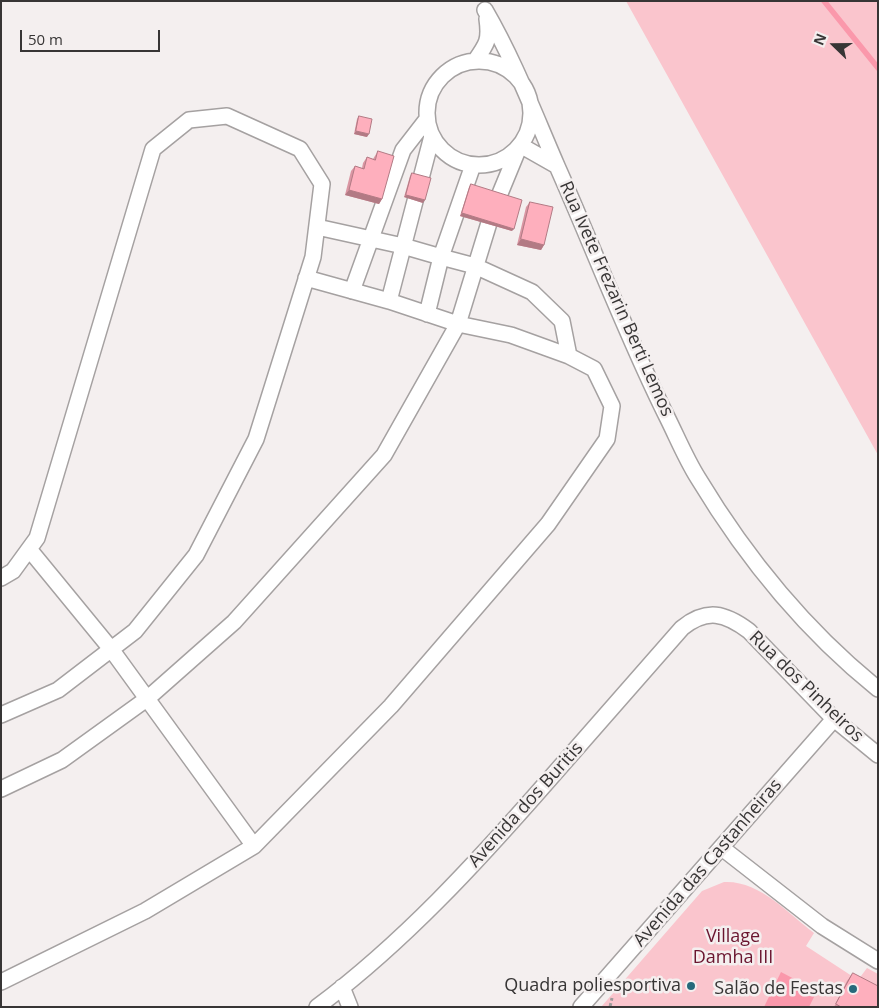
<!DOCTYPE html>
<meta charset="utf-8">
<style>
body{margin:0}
#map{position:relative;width:879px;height:1008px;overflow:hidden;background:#f4efef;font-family:"Open Sans",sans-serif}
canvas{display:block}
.frame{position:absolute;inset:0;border:2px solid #373535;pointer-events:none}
.north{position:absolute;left:809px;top:20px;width:50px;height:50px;-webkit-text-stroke:4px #f4efef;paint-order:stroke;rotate:292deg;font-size:14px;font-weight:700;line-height:20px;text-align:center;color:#373535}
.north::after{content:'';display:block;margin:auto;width:18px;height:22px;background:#373535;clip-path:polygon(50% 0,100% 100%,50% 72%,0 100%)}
.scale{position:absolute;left:20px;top:30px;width:140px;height:22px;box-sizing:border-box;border:2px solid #373535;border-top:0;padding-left:6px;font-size:15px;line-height:18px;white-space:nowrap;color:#373535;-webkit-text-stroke:4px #f4efef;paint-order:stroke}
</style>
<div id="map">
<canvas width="879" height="1008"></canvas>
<div class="frame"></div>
<div class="north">N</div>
<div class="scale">50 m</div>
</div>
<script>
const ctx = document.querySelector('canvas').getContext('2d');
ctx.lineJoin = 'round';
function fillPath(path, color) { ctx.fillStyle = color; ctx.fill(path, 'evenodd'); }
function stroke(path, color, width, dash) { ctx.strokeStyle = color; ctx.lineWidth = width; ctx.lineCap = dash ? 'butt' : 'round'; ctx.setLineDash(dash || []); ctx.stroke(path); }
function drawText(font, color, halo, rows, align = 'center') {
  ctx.font = font + ' "Open Sans",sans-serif'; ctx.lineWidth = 5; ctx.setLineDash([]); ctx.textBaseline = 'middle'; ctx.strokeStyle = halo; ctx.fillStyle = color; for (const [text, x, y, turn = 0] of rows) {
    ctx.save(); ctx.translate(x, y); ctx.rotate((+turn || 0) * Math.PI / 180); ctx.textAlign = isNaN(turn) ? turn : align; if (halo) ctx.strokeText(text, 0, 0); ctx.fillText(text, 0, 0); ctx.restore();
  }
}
fillPath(new Path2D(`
 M626 1H878V455Z
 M724 882C759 880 788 913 814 933L806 946 858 980 867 968 878 974V1007H601L702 891Z`), '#fac5cd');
fillPath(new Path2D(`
 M781 972 817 991 809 1007H764Z`), '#fa98ab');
stroke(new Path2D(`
 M824 1 878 68`), '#fa98ab', 5.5);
const minor = new Path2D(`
 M485 10C514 60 534 113 557 166 594 249 626 335 667 417 677 437 686 459 698 478 745 556 806 631 878 689
 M475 61C487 44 490 40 487 19
 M427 113a52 52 0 1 1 104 0a52 52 0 1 1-104 0Z
 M473 165 441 257 475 266 532 292 562 321 569 356
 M317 227 403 246 441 257 427 314
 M352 291 403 150 427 119
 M389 301 432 136
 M29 549 111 649 254 846
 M1 578 13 571 37 538 153 149 189 120 227 116 300 149 322 184 313 257 256 439 196 555 135 631 58 690 1 715
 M1 789 62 760 148 698 234 622 384 455 458 324 492 213 520 145 557 166
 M722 848 822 926 878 961
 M1 982 145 911 254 846 391 706 548 524 607 439 612 406 594 369 569 356 511 335 458 324 389 301 306 278
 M342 987 350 1007
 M317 1007C403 943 477 862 547 782 592 731 637 680 682 628 707 608 725 613 749 631L834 719 878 755
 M581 1007 834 719`);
stroke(minor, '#a5a1a1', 18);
stroke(new Path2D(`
 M610 1007 612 998`), '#9f9b9b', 3, [4, 2.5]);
stroke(minor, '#fff', 15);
fillPath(new Path2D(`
 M359 116 367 137 354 134 357 119Z
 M378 151 382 199 379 204 345 195 351 171 355 166 362 168 363 163 367 157 373 159Z
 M412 173 423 203 404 197 410 176Z
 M471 184 512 231 460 216 469 187Z
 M530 202 544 245 541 250 517 245 526 207Z
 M853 973 878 1007H834L847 981Z`), '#da96a3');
fillPath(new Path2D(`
 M356 131 369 134 367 137 354 134Z
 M349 190 382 199 379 204 345 195Z
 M406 195 425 200 423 203 404 197Z
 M462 213 514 229 512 231 460 216Z
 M521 239 544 245 541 250 517 245Z`), '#b27a84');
const building = new Path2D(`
 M359 116 372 119 369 134 356 131Z
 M378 151 394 156 382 199 349 190 355 166 364 169 367 157 375 160Z
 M412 173 431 178 425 200 406 195Z
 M471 184 522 200 514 229 462 213Z
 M530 202 553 207 544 245 521 239Z
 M853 973 878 986V1007H841L836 1004Z`);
fillPath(building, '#feafbd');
stroke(building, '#b27a84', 1);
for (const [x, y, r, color] of [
 [691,986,5,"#26697b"],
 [853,989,5,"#26697b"]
]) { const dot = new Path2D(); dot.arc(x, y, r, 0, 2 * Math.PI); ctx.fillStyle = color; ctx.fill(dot); stroke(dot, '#f4efef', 2); }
drawText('18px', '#373535', '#f4efef', [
 ["Rua Ivete Frezarin Berti Lemos",616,299,66],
 ["Rua dos Pinheiros",806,687,44],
 ["Avenida dos Buritis",526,805,-48],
 ["Avenida das Castanheiras",708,863,-49]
]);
drawText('18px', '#6a152f', '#f4efef', [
 ["Village",733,937],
 ["Damha III",733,958]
]);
drawText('18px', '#373535', '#f4efef', [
 ["Quadra poliesportiva",681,986],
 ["Salão de Festas",843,989]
], 'right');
</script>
